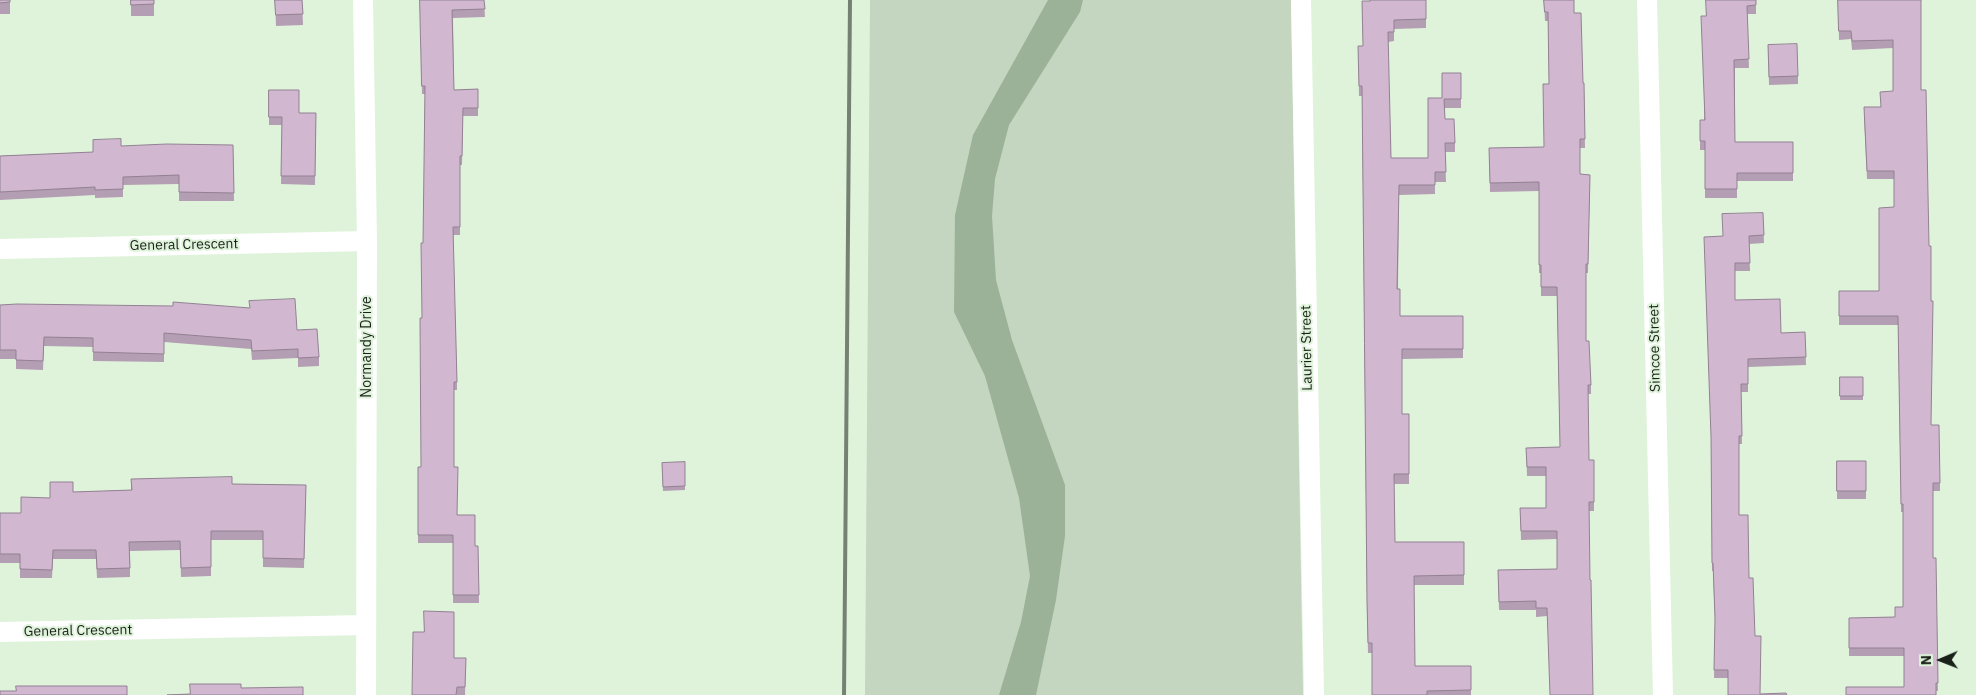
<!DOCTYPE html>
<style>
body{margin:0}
#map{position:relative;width:1976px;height:695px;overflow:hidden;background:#dff3db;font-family:"IBM Plex Sans",sans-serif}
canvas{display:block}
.north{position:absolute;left:1916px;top:635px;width:50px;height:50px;-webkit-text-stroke:4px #dff3db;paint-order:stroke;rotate:269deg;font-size:14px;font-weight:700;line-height:20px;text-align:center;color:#1a2119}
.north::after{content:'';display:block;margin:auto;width:18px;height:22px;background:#1a2119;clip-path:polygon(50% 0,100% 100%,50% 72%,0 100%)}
</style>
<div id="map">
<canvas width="1976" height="695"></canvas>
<div class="north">N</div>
</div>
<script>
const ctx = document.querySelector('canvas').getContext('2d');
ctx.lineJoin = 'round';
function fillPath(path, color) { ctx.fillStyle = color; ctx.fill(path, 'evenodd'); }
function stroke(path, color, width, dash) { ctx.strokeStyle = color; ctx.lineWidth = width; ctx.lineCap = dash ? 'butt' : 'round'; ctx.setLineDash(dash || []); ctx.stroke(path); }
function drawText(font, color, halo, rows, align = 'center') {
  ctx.font = font + ' "IBM Plex Sans",sans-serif'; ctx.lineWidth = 4; ctx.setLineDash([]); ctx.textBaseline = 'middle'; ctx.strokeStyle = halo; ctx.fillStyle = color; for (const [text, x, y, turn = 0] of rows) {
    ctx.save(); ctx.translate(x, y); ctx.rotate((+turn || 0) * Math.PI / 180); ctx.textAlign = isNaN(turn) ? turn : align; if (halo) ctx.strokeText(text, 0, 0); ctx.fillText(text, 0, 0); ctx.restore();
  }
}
fillPath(new Path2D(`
 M870 0H1291L1303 695H865Z`), '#c4d5c0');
fillPath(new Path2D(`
 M1048 0H1083L1080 12 1009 125 995 179 992 216 996 280 1012 340 1065 485V536L1056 600 1036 695H999L1021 622 1030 576 1019 498 985 376 954 312 955 215 973 135Z`), '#9cb298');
stroke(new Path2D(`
 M363 0 367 241 366 695
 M1301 0 1314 695
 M1647 0 1663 695
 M0 249 367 241
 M0 632 366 625`), '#fff', 20);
stroke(new Path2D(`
 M844 695 850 0`), '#758273', 4);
fillPath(new Path2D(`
 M0 0H10V14H0Z
 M131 0 154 4V16H131Z
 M275 0H302L303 25 276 26Z
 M420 0H484L485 17 453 18 454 90 478 89V116H463L462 165H460V235H453L457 382V390H454V467L457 515 475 546H478L479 603H453V543H418V467H421L425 94H422Z
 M1370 0H1426V28L1394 29V41L1388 42 1391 158H1428L1442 98 1461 73V108H1444L1445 119 1455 143V152H1445L1446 182H1435V194L1399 195 1398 289 1400 316H1463V358L1402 359V414H1409V484H1394L1395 542H1464V585H1414L1415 666H1471V695H1372V653H1368L1367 610 1362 96H1359L1358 46H1363L1362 1H1370Z
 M1544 0 1574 13 1583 83H1584L1585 148H1580V174L1590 175 1588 273H1586V341L1591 385V394H1588L1589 460H1594V511H1589L1547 616 1536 617V610H1499L1498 570 1557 569V539L1521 540 1520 508H1546V476H1527L1526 448 1560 447 1557 296H1541V273H1539V191L1490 192 1489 148 1544 147 1549 84 1548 21H1545Z
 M1756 0V14H1747L1749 68H1735V142H1793V181H1737V198H1705V150H1700V120H1704L1706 16Z
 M1838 0H1921V90L1931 425 1940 483V491H1933V558L1938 691 1904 687V656H1849V618L1895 617 1903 607V512H1901L1898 325H1839V291H1879L1894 207V179H1867L1864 116 1880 107 1893 91V48L1852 50 1851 39 1839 40Z
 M1768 45 1798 76V84L1769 85Z
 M269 90 299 113H316L315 185 281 184 282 125H269Z
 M233 145 234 201H179V184L123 185V197L95 198V195L0 200V156L93 152 121 146Z
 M1763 213 1764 243 1749 244 1750 271H1735V300L1781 333 1805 332 1806 365 1748 367V392H1741L1742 444H1739L1728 695V678H1714L1715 623 1713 571H1712L1711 445 1723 236Z
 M0 305 297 330 319 357V366L298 367V358L252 360 251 349 164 342V362L93 361V347L44 346 43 370 16 369V359H0Z
 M1840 377H1863V400H1840Z
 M1837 461H1866V499H1837Z
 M685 462V490L663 491 662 463Z
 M131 479 232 484 306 485 304 568 263 567V540H211V576L181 577 180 550 130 551V577L97 578 96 559H53L52 578H20V563H0V513H21L50 498 73 492 131 490Z
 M454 658H466L465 695H412Z`), '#b49eb3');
const building = new Path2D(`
 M0 0H10V2L0 3Z
 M131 0H154V4L131 5Z
 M275 0H302L303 14 276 15Z
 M420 0H484L485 9 452 10 454 90 478 89V108H463L462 156H460V227H453L457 382H454V467H458L457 515H475V546H478L479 595H453V535H418V467H421L420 318H422L421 243H423L425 86H422Z
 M1370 0H1426V19L1394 20V32H1388L1391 158H1428V98H1442V73H1461V99H1444L1445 119H1454L1455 143H1445L1446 172H1435V185H1399L1397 289H1400V316H1463V349H1402V414H1409V474H1394L1395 542H1464V575L1414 576 1415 666H1471V690L1427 691V695H1372V643H1368L1367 601 1362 86H1359L1358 46H1363L1362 1H1370Z
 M1544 0H1574V13H1581L1583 83H1584L1585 139H1580V174L1590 175 1588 264H1586V341H1589L1591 385H1588L1589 460H1594V502H1589L1590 580H1591L1593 695H1550L1547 608H1536V601L1499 602 1498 570 1557 569V531H1521L1520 508H1546V467H1527L1526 448 1560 447 1557 287H1541V265H1539V182L1490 183 1489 148 1544 147 1543 84H1549L1548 12H1545Z
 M1706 0H1756V5L1747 6 1749 59 1734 60 1735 142H1793V173H1737V189H1705V141H1700V120H1705L1701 16H1706Z
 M1838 0H1921V90H1926L1929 246H1931V301H1933L1931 425H1939L1940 483H1933V558H1936L1938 683H1936V695H1846V687H1904V648H1849V618L1895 617V607H1903V504H1901L1898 316H1839V291H1879V208L1894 207V171H1867L1864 107H1881L1880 92 1893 91V40L1852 41 1851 31H1839Z
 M1797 44 1798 76 1769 77 1768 45Z
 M269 90H299V113H316L315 176H281L282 117H269Z
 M121 139V146L167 144 233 145 234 193 179 192V175L123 177V189L95 190V187L0 192V156L93 152V140Z
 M1763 213 1764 235 1749 236 1750 263H1735V300L1780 299 1781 333 1805 332 1806 357 1748 359V384H1741L1742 436H1739V515H1748L1749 578H1753L1755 636H1761L1760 694 1786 693 1787 695H1728V670H1714L1715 618 1713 563H1712L1711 437 1704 237 1723 236 1722 214Z
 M295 299 297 330 317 329 319 357 298 358V349L252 351 251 340 164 333V354L93 352V338L44 337 43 361 16 360V350H0V305L17 304 173 306V302L250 308 249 301Z
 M1840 377H1863V396H1840Z
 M1837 461H1866V491H1837Z
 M685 462V486L663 487 662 463Z
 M232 477V484L306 485 304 559 263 558V531H211V567L181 568 180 541 129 542 130 568 97 569 96 550H53L52 570 20 569V554H0V513H21V497L50 498V482H73V492L132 490 131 479 173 478Z
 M424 611 454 612V658H466L465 687H457L456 695H412L413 632H424Z
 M190 684H241V688L303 687V695H167L190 694Z
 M16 686H127V695H0V691H16Z`);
fillPath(building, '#d1b8d0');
stroke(building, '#928192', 1);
drawText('14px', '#1a2119', '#dff3db', [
 ["General Crescent",184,245,-1],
 ["Normandy Drive",367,347,-90],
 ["Laurier Street",1307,348,-91],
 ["Simcoe Street",1655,348,-91],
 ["General Crescent",78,631,-1]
]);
</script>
